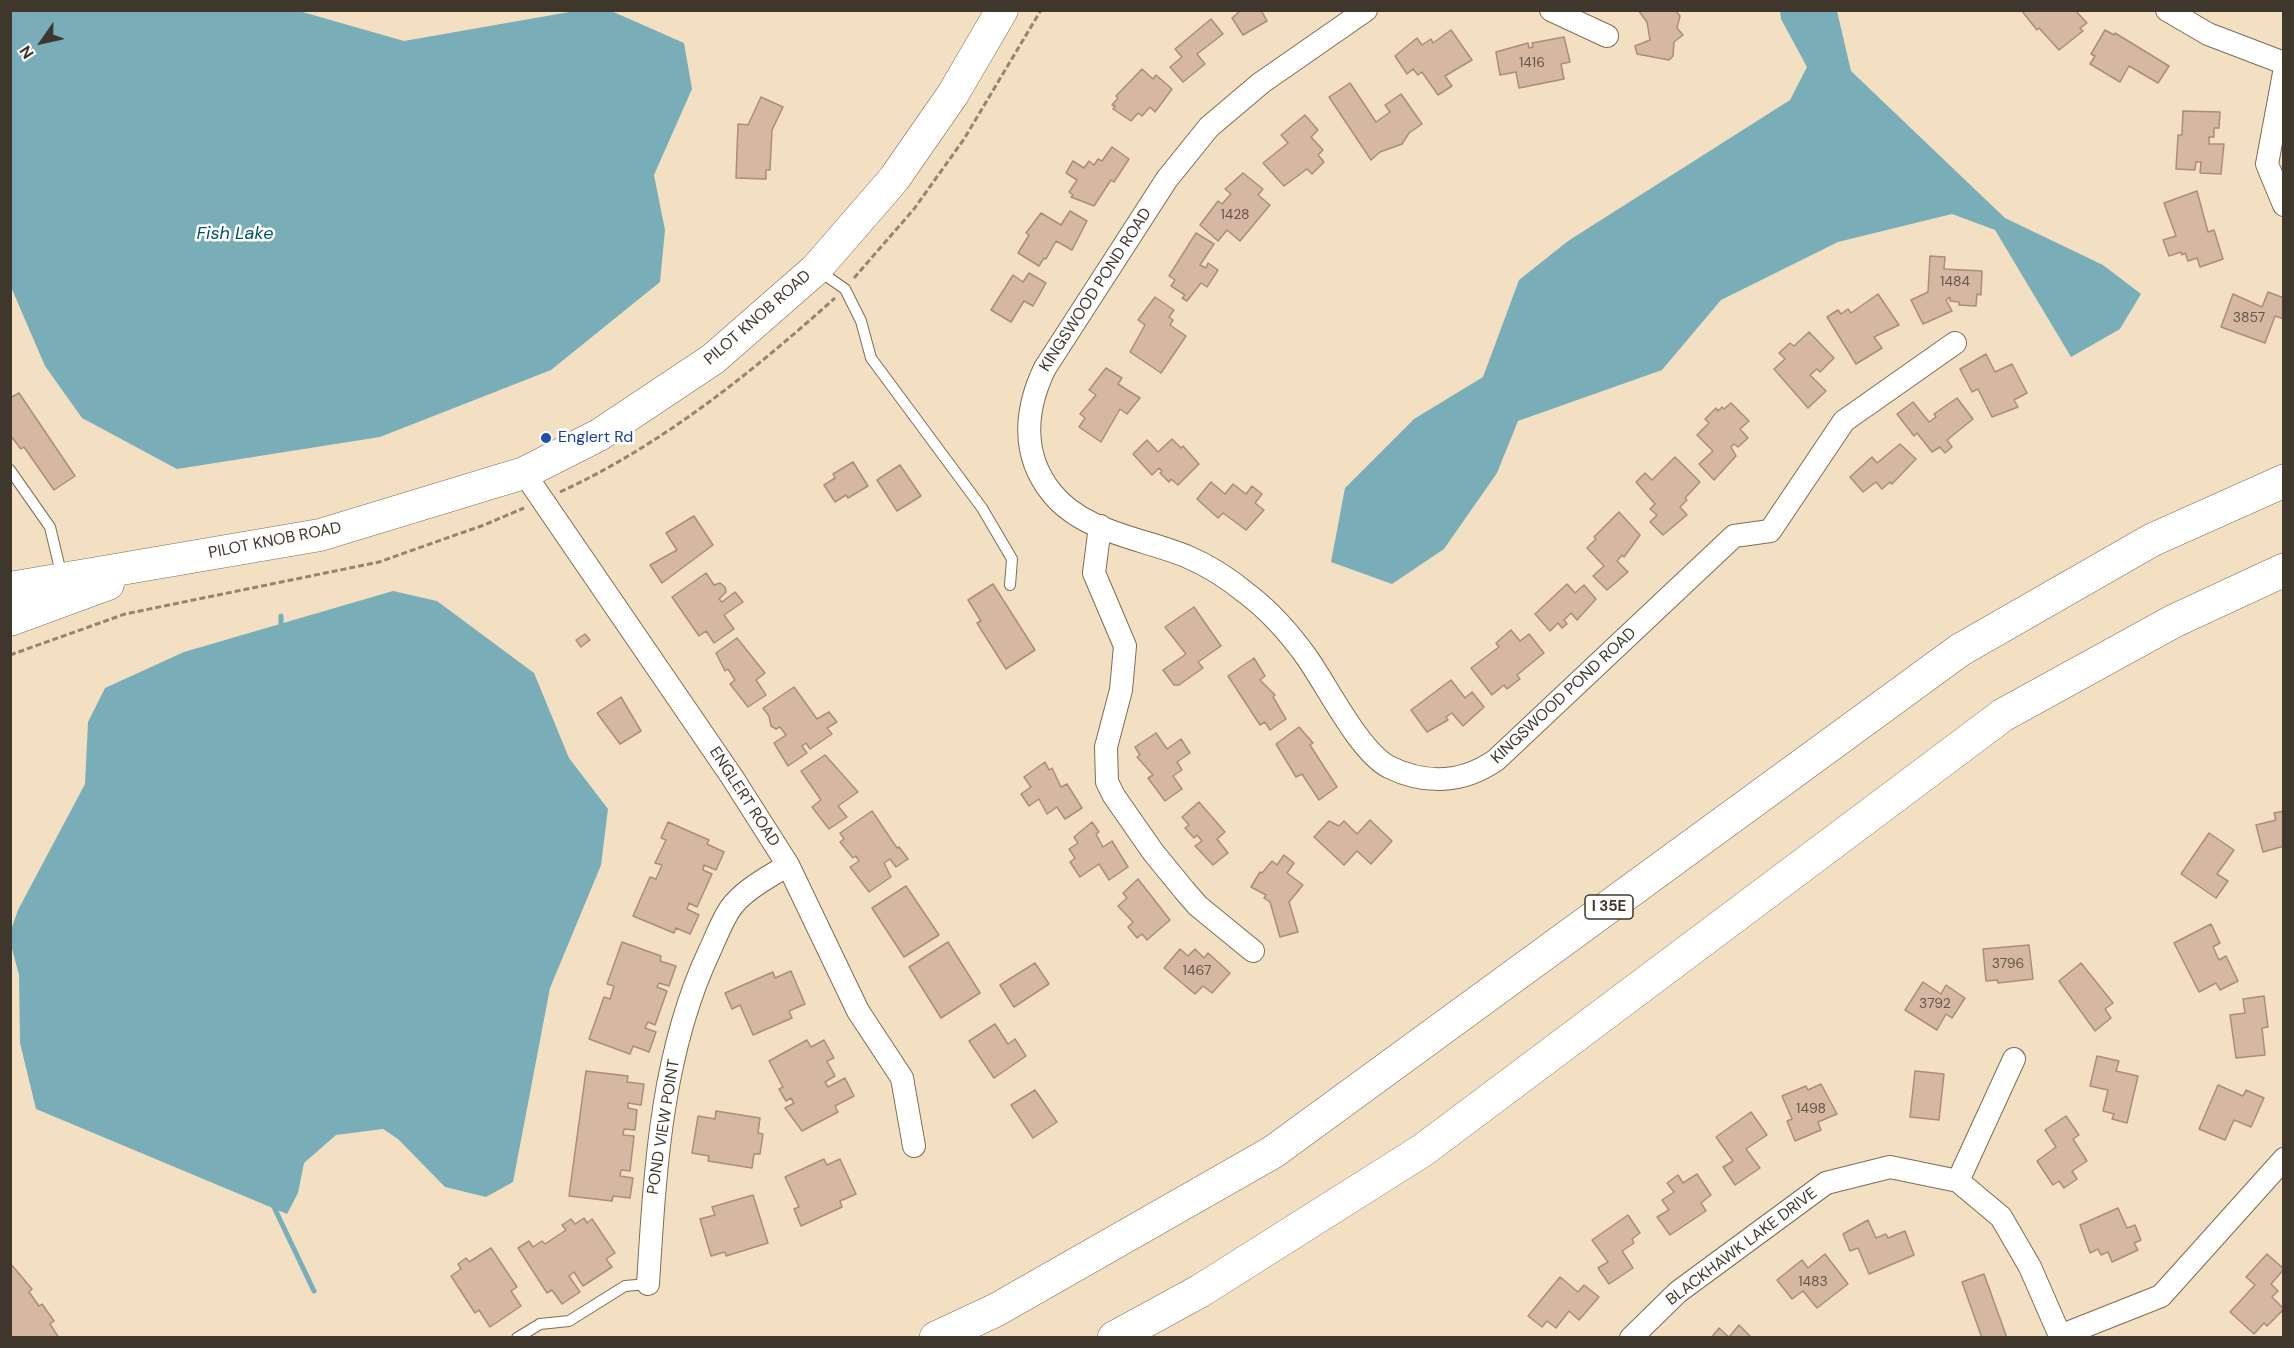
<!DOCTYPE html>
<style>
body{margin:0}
#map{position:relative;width:2294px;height:1348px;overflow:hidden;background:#f3e0c2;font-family:"DM Sans",sans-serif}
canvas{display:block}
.frame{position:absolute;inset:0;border:12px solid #3f372c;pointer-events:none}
.north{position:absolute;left:12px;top:12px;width:60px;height:60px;-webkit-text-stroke:4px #fff;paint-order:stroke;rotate:236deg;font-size:16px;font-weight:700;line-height:24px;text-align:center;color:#3f372c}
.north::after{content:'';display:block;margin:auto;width:21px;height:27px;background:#3f372c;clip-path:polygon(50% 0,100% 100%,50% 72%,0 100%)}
</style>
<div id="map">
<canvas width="2294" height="1348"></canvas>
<div class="frame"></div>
<div class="north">N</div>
</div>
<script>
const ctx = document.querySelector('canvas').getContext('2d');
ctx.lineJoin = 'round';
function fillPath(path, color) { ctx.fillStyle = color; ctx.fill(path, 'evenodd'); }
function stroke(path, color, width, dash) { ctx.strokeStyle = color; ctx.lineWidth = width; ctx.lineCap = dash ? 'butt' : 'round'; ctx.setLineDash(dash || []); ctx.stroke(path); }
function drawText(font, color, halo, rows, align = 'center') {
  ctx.font = font + ' "DM Sans",sans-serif'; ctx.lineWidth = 5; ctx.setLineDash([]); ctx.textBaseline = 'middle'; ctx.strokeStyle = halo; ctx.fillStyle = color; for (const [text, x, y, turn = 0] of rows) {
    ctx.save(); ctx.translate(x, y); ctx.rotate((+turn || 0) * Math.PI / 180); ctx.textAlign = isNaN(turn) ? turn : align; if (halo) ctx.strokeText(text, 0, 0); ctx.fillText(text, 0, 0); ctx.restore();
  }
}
fillPath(new Path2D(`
 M10 11H299L404 41 575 11 609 10 684 43 692 89 654 175 665 230 660 282 551 370 380 437 177 469 82 418 45 366 11 287Z
 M1780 11H1837L1851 71 2005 218 2103 265 2141 294 2120 329 2071 357 1995 230 1952 214 1838 242 1721 300 1662 370 1518 421 1497 473 1444 549 1392 584 1331 562 1345 488 1414 419 1483 377 1519 280 1568 241 1790 100 1807 67 1781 19Z
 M393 591 437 601 534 673 569 758 608 809 601 865 550 988 513 1182 486 1197 445 1187 398 1139 383 1129 336 1135 304 1163 298 1193 287 1214 36 1109 20 1043 19 975 11 945V930L18 910 85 784 88 722 105 688 184 652Z`), '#79aeb9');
stroke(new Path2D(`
 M281 616V630
 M272 1203 314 1291`), '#79aeb9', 5);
const building = new Path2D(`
 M1241 10H1261L1267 21 1243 35 1232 18Z
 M1638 10H1675L1680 16 1677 28 1683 35 1674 42 1673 56 1669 60 1637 54 1635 46 1650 40 1647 22Z
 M2021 10H2075L2087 23 2080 28 2083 31 2059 50 2039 28 2037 30Z
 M1211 19 1223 34 1197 54 1205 64 1183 82 1170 67 1182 57 1175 49Z
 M1451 30 1472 60 1445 76 1452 86 1438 95 1422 72 1418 75 1413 69 1407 74 1395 56 1417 38 1422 45 1431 39 1433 43Z
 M2105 30 2114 35 2115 33 2169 66 2158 83 2129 66 2120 82 2090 64 2095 56 2091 54Z
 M1564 37 1570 62 1561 64 1564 79 1519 88 1516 72 1500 75 1496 52 1528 43 1529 48 1533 47 1532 43Z
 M1142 69 1153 79 1156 75 1172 89 1155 112 1150 107 1142 116 1138 113 1131 121 1113 109 1115 106 1112 105 1118 98 1116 96Z
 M1350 83 1376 122 1390 112 1385 105 1401 94 1422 124 1409 133 1402 144 1380 152 1371 160 1329 97Z
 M761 97 783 107 772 130 770 170H766V179L736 178 738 124 748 125Z
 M2183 111 2220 112 2219 128H2214V137H2209V144H2224L2221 174 2200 173 2201 162H2196L2195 170 2176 169 2178 135H2182Z
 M1305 115 1318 130 1311 137 1323 150 1318 155 1324 162 1312 174 1307 169 1284 186 1263 163 1288 143 1281 135Z
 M1112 147 1129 159 1114 182 1111 180 1094 206 1071 197 1073 195 1069 192 1077 180 1066 173 1073 161 1084 168 1089 161 1094 165 1098 159 1102 161Z
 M1243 173 1263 189 1258 195 1270 205 1240 241 1227 230 1218 241 1200 225 1218 201 1222 204 1231 194 1225 189Z
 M2197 191 2208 232 2214 230 2223 259 2200 267 2197 258 2188 261 2185 253 2182 255 2181 252 2169 256 2163 240 2176 236 2164 203Z
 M1070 211 1087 221 1072 250 1056 241 1046 259 1044 258 1039 266 1018 253 1029 235 1026 233 1041 213 1061 225Z
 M1196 233 1214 244 1200 265 1206 268 1208 263 1218 270 1207 287 1201 283 1187 301 1182 298 1185 295 1171 286 1175 280 1169 276Z
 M1930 256 1945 257 1944 269 1982 271 1981 295 1977 294 1976 306 1959 305V302L1950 301V297L1946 300 1952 311 1923 324 1911 300 1928 292Z
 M1029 273 1046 283 1033 306 1024 301 1011 322 991 310 1013 275 1023 282Z
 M2268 292 2284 298V319L2275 316 2265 343 2221 327 2233 294 2262 307Z
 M1878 294 1899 325 1874 337 1882 348 1856 364 1827 317 1838 310 1841 314 1848 309 1851 313Z
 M1155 297 1174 310 1169 317 1173 320 1170 325 1186 336 1161 373 1130 352 1145 325 1138 320Z
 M1809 332 1834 358 1820 372 1817 369 1810 375 1826 391 1808 408 1774 369 1785 359 1779 353 1790 343 1794 346Z
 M1986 354 1995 372 2012 364 2027 393 2014 400 2018 407 1992 417 1978 389 1972 392 1960 369Z
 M1106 368 1122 378 1118 384 1140 398 1127 414 1120 409 1101 442 1079 427 1085 418 1080 414 1096 395 1089 390Z
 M19 393 75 476 54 490 24 447 21 449 10 435V398Z
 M1957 398 1973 419 1947 440 1952 447 1945 453 1940 447 1932 452 1917 433 1914 436 1897 414 1913 402 1929 422 1936 417 1934 414Z
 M1731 403 1749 421 1740 429 1748 438 1738 447 1734 444 1731 447 1736 456 1714 480 1699 464 1713 451 1697 435 1709 423 1705 419 1716 408 1718 411 1722 407 1724 409Z
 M1172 439 1181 448 1183 446 1199 464 1178 485 1171 479 1169 482 1160 473 1162 471 1159 468 1152 475 1133 454 1147 440 1158 452Z
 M1900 444 1916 459 1914 461 1892 484 1890 482 1882 489 1876 482 1863 492 1850 477 1872 457 1877 463Z
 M1675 457 1700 482 1685 498 1687 500 1680 507 1687 515 1663 535 1650 522 1657 515 1650 509 1655 504 1636 482 1645 473 1652 480Z
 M853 462 868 486 848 498 846 495 835 502 824 485 835 478 833 474Z
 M900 465 921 496 897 511 877 480Z
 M1211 482 1225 494 1233 484 1246 494 1252 486 1262 494 1255 503 1264 510 1246 530 1223 513 1218 518 1197 499Z
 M1619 512 1640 535 1624 557 1622 555 1617 561 1628 572 1607 590 1593 576 1604 566 1587 548 1596 539 1594 537Z
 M694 516 713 545 662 583 650 565 677 550 666 533Z
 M706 573 714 585 720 583 725 587 726 592 719 599 722 602 735 592 743 602 724 615 734 629 714 643 706 631 699 636 672 597Z
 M993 584 1035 650 1006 669 977 623 981 621 968 600Z
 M1567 584 1575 593 1584 585 1596 599 1577 620 1571 613 1564 620 1567 624 1562 628 1558 623 1550 631 1535 614Z
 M1194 607 1221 646 1198 662 1203 668 1179 685H1174L1163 670 1186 654 1165 627Z
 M1511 630 1520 641 1529 634 1544 653 1517 675 1520 679 1507 689 1504 685 1492 695 1471 668 1499 647 1496 643Z
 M585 634 590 640 581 647 576 640Z
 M737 638 765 673 756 680 766 695 748 707 730 684 735 680 728 669 725 671 716 653Z
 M1254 658 1265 676 1260 680 1275 695 1273 697 1286 719 1270 730 1265 722 1260 725 1228 676Z
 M1451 680 1465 698 1472 692 1484 707 1463 726 1452 713 1446 717 1448 720 1427 732 1411 710Z
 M794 687 817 719 829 712 837 722 827 728 832 734 810 749 806 743 802 746 807 753 788 766 774 743 786 735 780 727 776 729 771 726 769 716 763 708Z
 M621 697 641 731 620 744 597 713Z
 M1299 727 1313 743 1310 745 1337 787 1319 800 1302 774 1296 777 1276 744Z
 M1156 733 1167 749 1181 739 1190 753 1177 762 1182 770 1173 776 1182 789 1165 801 1148 778 1153 775 1137 757 1140 755 1135 747Z
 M825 755 858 792 838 806 847 817 829 829 812 807 821 800 801 771Z
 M1045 762 1049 770 1052 768 1061 787 1067 784 1082 808 1065 819 1057 807 1047 814 1039 799 1029 806 1021 794 1031 787 1024 777Z
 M1199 802 1225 832 1217 839 1228 853 1213 865 1195 846 1202 841 1197 835 1194 838 1185 828 1189 825 1182 817Z
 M872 811 897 848 899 847 908 859 896 867 890 859 884 863 891 877 869 892 850 867 859 861 856 856 853 858 840 842 844 839 840 833Z
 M2284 811V846L2263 852 2256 825 2276 820 2274 813Z
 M1370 820 1392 841 1371 864 1357 851 1344 865 1314 837 1329 821 1339 826 1344 821 1357 834Z
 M668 822 709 840 707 844 724 852 716 870 704 865 703 870 712 874 697 907 689 903 687 909 699 915 690 934 676 928 674 933 633 916 650 877 656 879 662 865 655 863 666 840 661 838Z
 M1092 822 1099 832 1096 834 1103 847 1112 841 1128 867 1109 880 1099 864 1080 877 1070 862 1075 858 1069 849 1078 843 1074 837Z
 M2209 833 2234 850 2217 874 2228 881 2216 898 2181 874Z
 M1284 855 1294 863 1287 873 1303 885 1289 902 1298 932 1280 937 1270 902 1264 898 1266 895 1251 887 1260 872 1262 873 1272 861 1277 865Z
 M1138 879 1170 920 1147 940 1142 934 1137 938 1128 927 1133 922 1118 906 1127 898 1123 893Z
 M906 886 939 935 904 957 872 908Z
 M2211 924 2220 943 2213 947 2219 960 2226 956 2238 981 2220 990 2216 983 2199 992 2174 943Z
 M622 942 661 956 660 961 676 966 669 986 659 983 657 987 667 991 655 1025 648 1022 645 1028 656 1032 649 1052 633 1046 630 1054 589 1039 604 997 610 999 614 986 607 984Z
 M948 942 980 993 941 1018 909 967Z
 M2029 945 2033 979 1998 983 1997 980 1986 981 1983 949Z
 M1180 949 1188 956 1195 949 1204 958 1208 953 1230 973 1212 993 1203 986 1195 994 1164 968Z
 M1035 963 1049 984 1014 1007 1000 985Z
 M2081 963 2113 1003 2105 1009 2111 1018 2095 1031 2059 981Z
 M791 971 805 1004 789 1011 792 1018 753 1035 740 1005 732 1009 725 993 773 972 775 978Z
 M1923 982 1941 994 1946 985 1965 998 1952 1018 1946 1014 1937 1030 1905 1010Z
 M2264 996 2268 1027 2262 1028 2265 1055 2236 1058 2230 1015 2245 1013 2243 999Z
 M995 1024 1008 1044 1015 1039 1026 1056 994 1078 969 1041Z
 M807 1040 811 1047 824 1040 834 1058 827 1061 835 1076 825 1082 828 1087 845 1078 854 1096 835 1106 838 1112 802 1131 785 1108 794 1103 791 1098 786 1101 779 1089 783 1087 769 1061Z
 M2097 1056 2119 1061 2116 1071 2138 1076 2127 1123 2112 1119 2114 1114 2103 1111 2108 1090 2090 1086Z
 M586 1071 628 1076 627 1082 644 1084 641 1105 628 1103V1108L637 1110 635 1130 624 1129 623 1135 634 1136 630 1171 621 1170 620 1176 633 1178 630 1198 613 1196 612 1201 569 1196Z
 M1915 1071 1944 1074 1939 1120 1910 1117Z
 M1821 1084 1837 1114 1818 1122 1821 1130 1795 1141 1787 1121 1792 1119 1782 1096 1806 1086 1808 1090Z
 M2218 1085 2243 1096 2246 1090 2264 1098 2251 1127 2234 1120 2225 1140 2199 1129Z
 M1035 1090 1057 1122 1033 1138 1011 1105Z
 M716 1111 760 1118 758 1133 763 1134 760 1154H754L752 1168 708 1161 709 1156 692 1153 698 1116 715 1119Z
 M1751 1112 1767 1135 1746 1149 1760 1168 1735 1185 1723 1167 1733 1161 1716 1137Z
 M2066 1116 2079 1135 2073 1139 2087 1161 2072 1171 2077 1179 2064 1188 2059 1181 2053 1185 2037 1161 2056 1147 2045 1130Z
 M824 1159 827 1165 840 1159 856 1194 840 1201 842 1207 801 1226 794 1209 799 1207 785 1177Z
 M1697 1174 1711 1195 1701 1203 1706 1211 1670 1235 1657 1217 1669 1210 1662 1200 1674 1192 1667 1183 1678 1175 1683 1183Z
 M753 1195 768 1243 726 1256 725 1252 711 1256 700 1219 715 1215 712 1207Z
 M2118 1208 2127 1228 2135 1225 2141 1240 2134 1243 2138 1250 2112 1262 2108 1252 2101 1255 2098 1249 2090 1253 2080 1225Z
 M1628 1215 1640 1233 1632 1239 1634 1243 1622 1251 1633 1268 1609 1284 1598 1268 1608 1262 1592 1240Z
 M584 1218 587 1223 592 1219 615 1253 606 1259 612 1267 583 1286 574 1272 569 1276 580 1292 562 1304 552 1290 547 1293 518 1248 529 1241 533 1247 542 1241 545 1244 566 1230 562 1225 571 1219 575 1224Z
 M1868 1220 1876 1238 1886 1234 1888 1238 1905 1231 1914 1255 1869 1274 1858 1248 1850 1251 1843 1234Z
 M491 1248 517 1287 511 1291 521 1306 490 1327 479 1310 475 1313 451 1276 461 1269 458 1264 466 1258 469 1262Z
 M1825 1254 1848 1284 1817 1308 1803 1291 1792 1299 1777 1280 1802 1260 1808 1268Z
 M2267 1254 2284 1269 2271 1284 2278 1291 2272 1297 2284 1309 2267 1326 2264 1323 2254 1334 2230 1312 2255 1285 2246 1277Z
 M10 1263 32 1289 29 1292 39 1306 42 1304 54 1321 50 1324 59 1338H10Z
 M1984 1274 2007 1338H1982L1962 1282Z
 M1560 1277 1578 1292 1584 1285 1599 1297 1579 1320 1569 1311 1556 1328 1547 1321 1542 1327 1528 1316Z
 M1739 1325 1752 1338H1711L1719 1328 1729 1337Z`);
fillPath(building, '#d5b7a2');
stroke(building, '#aa8d7a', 1.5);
const service = new Path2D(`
 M819 271 845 289 861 321 871 358 982 508 1012 559 1010 585
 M10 470 50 527 62 577
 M517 1338 540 1324 569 1321 625 1286 648 1284`);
const minor = new Path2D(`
 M1366 10 1261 83 1209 127 1167 179 1045 368C1025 409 1021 454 1051 492 1083 533 1143 538 1188 557 1209 566 1229 579 1246 593 1270 611 1291 635 1308 659 1328 688 1360 752 1389 767 1426 785 1463 783 1496 760L1734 536 1770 531 1844 421 1955 343
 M1551 10 1607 36
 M2167 10 2208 34 2284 63
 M2284 73 2267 164 2284 205
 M524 473 732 777 788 865 858 1011 902 1078 914 1146
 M1100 526 1094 573 1125 646 1121 690 1106 747 1107 782 1114 796 1153 852 1184 890 1198 906 1253 951
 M1958 1181 2014 1059
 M648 1284C655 1172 661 1053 710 950 716 937 722 921 730 909 743 890 769 877 788 865
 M2060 1336 2161 1296 2284 1159
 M1631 1338 1678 1292 1826 1183 1890 1167 1958 1181 2001 1217 2030 1267 2061 1338`);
const secondary = new Path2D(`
 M10 588 320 535 524 473 599 435 713 359 816 269 894 179 953 94 1002 10
 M10 620 108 584`);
const motorway = new Path2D(`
 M936 1338 996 1310 1273 1152 1960 650 2152 540 2284 481
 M1114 1338 1200 1291 1423 1150 2003 715 2174 621 2284 570`);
stroke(service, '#7d6d52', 12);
stroke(minor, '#7d6d52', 24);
stroke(secondary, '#7d6d52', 33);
stroke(motorway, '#7d6d52', 34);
stroke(new Path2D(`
 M854 278 914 209 964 139 1041 10
 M560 492C662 445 751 373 835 298
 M10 655 125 614 379 562 484 525 524 508`), '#928571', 3, [6, 3]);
stroke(service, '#fff', 10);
stroke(minor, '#fff', 22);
stroke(secondary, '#fff', 32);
stroke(motorway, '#fff', 33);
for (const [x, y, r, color] of [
 [546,438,6,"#1a4fb4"]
]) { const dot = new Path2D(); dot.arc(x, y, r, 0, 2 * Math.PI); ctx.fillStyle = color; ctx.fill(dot); stroke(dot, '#fff', 2); }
drawText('14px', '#64574a', null, [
 ["1416",1532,63],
 ["1428",1235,215],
 ["1484",1955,282],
 ["3857",2249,318],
 ["3796",2008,964],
 ["1467",1197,971],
 ["3792",1935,1004],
 ["1498",1811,1109],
 ["1483",1813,1282]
]);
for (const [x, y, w] of [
 [1609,907,48]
]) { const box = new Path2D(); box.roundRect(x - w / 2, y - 12, w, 24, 4.5); ctx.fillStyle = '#fff'; ctx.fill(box); stroke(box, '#3f372c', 1.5); }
drawText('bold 15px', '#3f372c', null, [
 ["I 35E",1609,907]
]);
drawText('16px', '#3f372c', '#fff', [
 ["KINGSWOOD POND ROAD",1096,290,-57],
 ["PILOT KNOB ROAD",758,318,-41],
 ["PILOT KNOB ROAD",275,541,-11],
 ["KINGSWOOD POND ROAD",1564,696,-43],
 ["ENGLERT ROAD",744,797,57],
 ["POND VIEW POINT",664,1127,-81],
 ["BLACKHAWK LAKE DRIVE",1742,1247,-37]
]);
drawText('16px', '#164399', '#fff', [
 ["Englert Rd",558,438]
], 'left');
drawText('italic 18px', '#015360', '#fff', [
 ["Fish Lake",235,234]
]);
</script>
